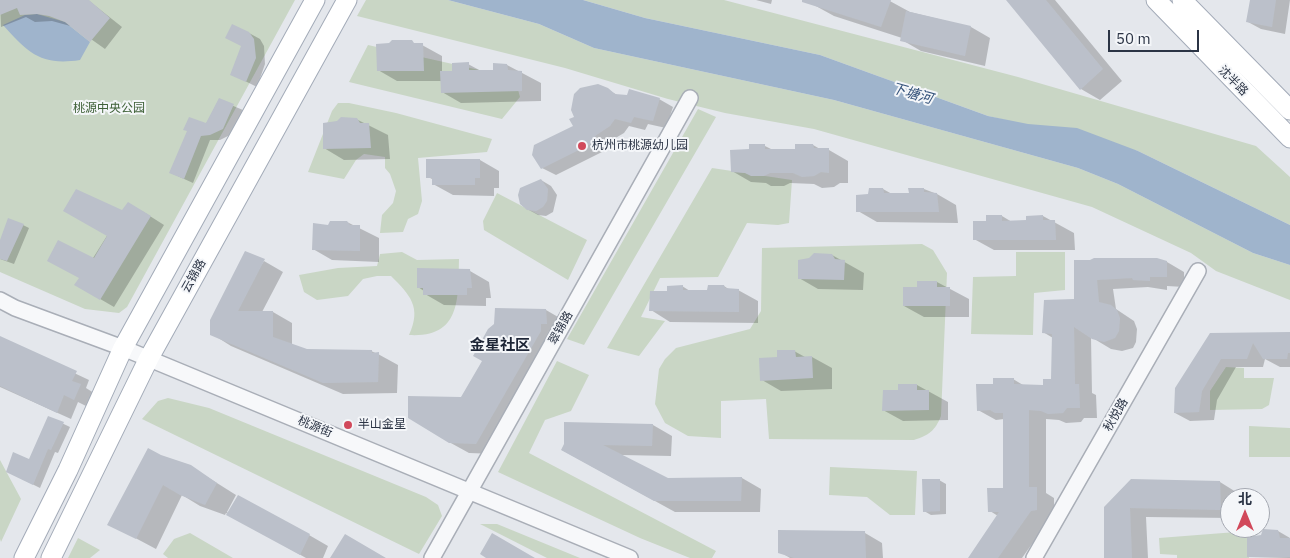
<!DOCTYPE html>
<meta charset="utf-8">
<style>
body{margin:0}
#map{position:relative;width:1290px;height:558px;overflow:hidden;background:#e4e7ec;font-family:"IBM Plex Sans","Noto Sans SC",sans-serif}
canvas{display:block}
.north{position:absolute;left:1220px;top:488px;width:50px;height:50px;box-sizing:border-box;background:#f4f6f9;border:1px solid #a4a8b1;border-radius:50%;rotate:0deg;font-size:14px;font-weight:700;line-height:20px;text-align:center;color:#2b3445}
.north::after{content:'';display:block;margin:auto;width:18px;height:22px;background:#d1495b;clip-path:polygon(50% 0,100% 100%,50% 72%,0 100%)}
.scale{position:absolute;left:1108px;top:30px;width:91px;height:22px;box-sizing:border-box;border:2px solid #2b3445;border-top:0;padding-left:6px;font-size:15px;line-height:18px;white-space:nowrap;color:#2b3445;-webkit-text-stroke:4px #f4f6f9;paint-order:stroke}
</style>
<div id="map">
<canvas width="1290" height="558"></canvas>
<div class="north">北</div>
<div class="scale">50 m</div>
</div>
<script>
const ctx = document.querySelector('canvas').getContext('2d');
ctx.lineJoin = 'round';
function fillPath(path, color) { ctx.fillStyle = color; ctx.fill(path, 'evenodd'); }
function stroke(path, color, width, dash) { ctx.strokeStyle = color; ctx.lineWidth = width; ctx.lineCap = dash ? 'butt' : 'round'; ctx.setLineDash(dash || []); ctx.stroke(path); }
function drawText(font, color, halo, rows, align = 'center') {
  ctx.font = font + ' "IBM Plex Sans","Noto Sans SC",sans-serif'; ctx.lineWidth = 4; ctx.setLineDash([]); ctx.textBaseline = 'middle'; ctx.strokeStyle = halo; ctx.fillStyle = color; for (const [text, x, y, turn = 0] of rows) {
    ctx.save(); ctx.translate(x, y); ctx.rotate((+turn || 0) * Math.PI / 180); ctx.textAlign = isNaN(turn) ? turn : align; if (halo) ctx.strokeText(text, 0, 0); ctx.fillText(text, 0, 0); ctx.restore();
  }
}
fillPath(new Path2D(`
 M0 0H295L127 307 119 313 85 309 0 272Z
 M366 0H448L539 24 594 48 834 100 1078 168 1118 184 1253 253 1290 265V300L1216 271 1191 253 1092 207 814 129 725 113 668 99 565 68 357 16Z
 M583 0H724L1018 77 1256 146 1290 177V225L1138 151 988 116 820 55 645 18Z
 M368 45 515 78 520 97 502 119 349 82Z
 M338 103H349L396 113 492 139 487 152 418 158 422 201 418 214 408 219 403 232 380 233 382 215 393 203 396 191 390 174 385 168V157L364 154 356 160 344 179 308 172 332 111Z
 M698 109 716 117 584 345 567 339Z
 M712 168 792 180 789 223 778 225 747 223 718 277 660 278 641 317 665 321 639 356 607 348Z
 M497 193 587 240 568 280 484 230 483 221Z
 M922 244 933 250 947 273 941 416C935 431 929 435 914 440L769 439 766 399 721 401V438L688 436 665 423 655 404 659 369 665 359 676 348 750 329 761 311 762 248Z
 M402 252 417 260 459 259C458 297 462 338 409 335 422 307 410 295 391 276H377L363 279 348 296 317 300 304 292 299 275 338 268 377 266 380 254Z
 M1016 252H1065V290L1034 293 1033 335 971 334 973 277 1016 276Z
 M557 361 589 375 571 411 545 420 529 453 716 551 712 558H690L640 538 498 472Z
 M1226 367 1244 368V378H1274L1269 405 1262 409 1210 410V391Z
 M168 398 209 408 426 497 438 505 442 516 419 554 142 419 158 401Z
 M1249 426 1290 428V457H1249Z
 M0 460 21 499 1 542 0 539Z
 M830 467 917 471 915 515H890L867 497 829 495Z
 M480 524H497L580 558H547Z
 M1249 531V558H1177V555L1160 554 1159 538Z
 M190 533 233 558H168L163 554 174 539Z
 M78 538 100 550 90 558H68Z`), '#c9d6c5');
fillPath(new Path2D(`
 M448 0H583L645 18 820 55 988 116 1028 124 1077 128 1138 151 1290 225V265L1253 253 1118 184 1078 168 834 100 594 48 539 24Z
 M37 14 65 22 90 42 80 60C41 66 28 53 3 25L25 15Z`), '#9fb4cc');
fillPath(new Path2D(`
 M0 0H88L122 27 105 49 74 27 52 21 35 22 26 17 1 27Z
 M756 0H772L771 4Z
 M816 0H888L910 12 971 27 990 38 985 66 921 51 902 40V38L834 16 814 5Z
 M1008 0H1055L1122 81 1100 100 1081 89Z
 M1251 0H1290L1285 34 1261 29 1248 22Z
 M249 33 260 39 264 46 265 64 257 87 231 74Z
 M417 45H422L442 56V72H454L468 64 481 71H494L507 65 541 83V101L461 103 442 92 441 81H397L378 70Z
 M607 89 619 96 659 99 673 107 666 128 648 124 645 130 629 126 624 133 607 143 610 148 556 175 542 168Z
 M219 100 243 110 232 134 220 140H210L193 183 171 173 206 124Z
 M356 119 388 135 390 159 344 160 324 148Z
 M813 145 820 149 829 150 848 161V183H840L834 187 822 188 814 184 790 183 784 186H771L766 183 751 182 732 171 750 151 765 146 773 150H796Z
 M480 160 499 171V188H494V196L453 195 433 184 434 180 428 177Z
 M541 180 551 186 557 195 553 212 546 216 538 215 527 209 521 189Z
 M883 189 892 194H910L924 189 937 194 956 205 958 223 877 222 858 211 870 195Z
 M142 211 164 225 114 307 76 285 122 212Z
 M987 216H1002L1012 222 1027 221 1043 216 1074 233 1075 250H994L974 239 987 222Z
 M347 222 379 238V262L332 260 313 249 328 226Z
 M23 225 29 228 14 264 0 259V244Z
 M832 255 864 273 863 290 818 289 799 278Z
 M264 261 283 272 262 312H273L292 323V345L307 351H371L378 354 398 365 397 393 343 394 231 346 212 334Z
 M1075 261 1167 262 1184 272V287L1167 286V290L1148 287 1113 289 1116 309 1134 321 1137 329 1136 342 1133 348 1122 351 1111 349 1091 337 1092 393 1096 395 1097 418H1084L1081 422 1066 423 1059 420 1046 419V493L1054 498V520H1049L1022 558H970L998 516 990 511 1004 490V419L996 420 978 410 994 385 1013 379 1023 385 1044 386 1052 380 1053 338 1043 332 1075 300Z
 M470 271 489 282 491 298H486V306L444 305 425 294 424 291 418 287Z
 M937 282 969 299V317H924L904 306 918 289Z
 M682 286 690 291 708 292 724 286 730 290H738L758 301V323L670 322 651 310 668 292Z
 M546 310 565 321 566 335 560 334 496 454 469 453 449 442 462 399 484 361 496 325Z
 M1290 333V367H1280L1265 359 1263 367H1236L1217 400 1214 420 1190 421 1175 413 1211 334Z
 M0 338 89 380 86 388 94 393 88 407 78 402 71 419 0 387Z
 M794 351 805 357H812L832 368V389L781 391 762 380 778 358Z
 M899 385H917L948 402V420L903 421 883 410 899 391Z
 M49 417 70 427 58 453 55 452 40 488 14 475 29 461Z
 M653 425 672 436 671 456 621 455 667 479 742 478 761 489 760 512H675L562 450Z
 M162 457 190 466 236 495 227 512 229 514 309 535 328 546 323 558H306L226 513 225 515 200 506 182 495 156 549 109 524Z
 M939 480 946 484V514L931 515 924 511Z
 M1220 482 1236 492V498H1230V518L1146 517 1148 558H1105V507Z
 M1278 531 1290 538V558L1248 557 1262 536Z
 M865 533 882 543 883 558H790L780 552Z`), '#0003');
fillPath(new Path2D(`
 M0 0H89L110 18 90 42 65 22 49 16 37 14 20 15 17 8 0 15Z
 M802 0H891L881 27 802 2Z
 M1006 0H1046L1103 69 1080 90Z
 M1250 0H1276L1272 27 1246 22Z
 M906 11 971 26 965 56 900 41Z
 M232 24 249 32 254 39 256 58 246 82 230 75 241 46 225 38Z
 M392 40H412L414 43H423L424 71H377L376 44 389 43Z
 M469 62V70H493V63L507 64 508 70 522 71V91L441 93 440 71H452V63Z
 M598 84 608 88 615 94 627 95 629 89 660 98 653 121 634 117 631 123 615 119 610 126 595 136 597 141 541 169 532 155 534 145 573 126 569 119 574 117 571 110 574 94 580 88Z
 M219 98 234 104 223 129 210 135 201 136 184 179 169 173 187 131 183 130 189 117 206 123Z
 M341 117 357 118 360 123H369L371 148 323 149V123L337 121Z
 M749 144H765V149H795V144H813L814 148H829V173L821 172 814 176 802 177 793 173H770L764 176H751L745 173 731 172 730 150 749 149Z
 M426 159H480V178H475V185H432V178H426Z
 M541 179 548 189 547 201 543 207 536 211 527 210 520 204 518 195 520 188Z
 M869 188H883L884 193H909L908 188H924V192L937 193 939 212H856V195L868 194Z
 M76 189 122 210 128 202 151 216 100 300 74 285 79 278 47 261 58 240 94 258 107 236 63 211Z
 M986 215H1002V221L1026 220V216L1043 215V220H1055L1056 240H973V221H986Z
 M8 218 24 224 7 261 0 259V240Z
 M330 221H347L350 225H360V251L312 250 313 223 328 225Z
 M245 251 265 259 238 311H273V337L307 349 372 350V353L379 352 378 382 323 383 210 335V320Z
 M814 253 832 254 835 259 845 260 844 280 798 279V260L809 258Z
 M1094 258H1157L1167 261V277H1150V281L1133 280 1132 278 1097 280 1099 302 1111 305 1117 310 1120 318 1119 331 1115 338 1104 342 1092 339 1074 327 1075 384H1079L1080 408H1067L1063 413 1048 414 1041 411 1029 410V487H1037V510L1031 511 998 558H968L999 512H988L987 488H1003V413H995L990 410 977 411 976 384H993V378H1014V384L1043 385V379H1051L1052 334 1042 333 1044 300 1074 299V260H1090Z
 M417 268 470 269 472 288H467V295H423V288H417Z
 M917 281H937V287H950V306H903V287H917Z
 M683 285V290H707L708 285H724L725 288 739 289V312L649 311 650 291H667V286Z
 M495 308 546 309 547 324H541V331L476 444 449 443 408 418V396L461 397 482 361 473 356 488 329 494 324Z
 M1290 332V353H1288L1287 359H1263L1253 343 1247 359H1221L1202 391 1199 412 1174 413 1175 388 1210 333Z
 M0 336 77 371 72 381 81 384 74 400 64 395 57 413 0 386Z
 M777 350H795L796 357 812 356 813 378 760 381 759 358 777 357Z
 M898 384H917V390H929V410L882 411 883 390H898Z
 M48 416 64 422 51 450 48 449 33 485 6 472 13 452 29 459Z
 M564 422 653 424 652 446 603 445 668 478 742 477 741 501H654L561 450 564 444Z
 M148 448 161 455 191 465 217 483 205 505 180 495 163 485 136 539 107 525Z
 M922 479H940V511L923 512Z
 M1131 479 1220 481 1221 510 1130 508 1132 558H1104V507Z
 M238 495 310 534 300 555 226 515Z
 M1263 529 1278 530 1280 538H1290V557H1247V537L1261 535Z
 M778 530 865 531 866 558H794L778 553Z
 M492 533 535 558H486L480 554Z
 M345 534 386 558H330Z`), '#bbc0ca');
const minor = new Path2D(`
 M0 300 15 308 123 348 630 558
 M432 558 690 98
 M1034 558 1198 271`);
const major = new Path2D(`
 M1156 0 1290 138
 M1182 0 1290 110
 M24 558 68 470 123 348 315 0
 M51 558 149 358 347 0`);
stroke(minor, '#a9aeb7', 18);
stroke(major, '#a3abb8', 21);
stroke(minor, '#f7f8fa', 15);
stroke(major, '#fff', 19);
for (const [x, y, r, color] of [
 [582,146,5,"#d1495b"],
 [348,425,5,"#d1495b"]
]) { const dot = new Path2D(); dot.arc(x, y, r, 0, 2 * Math.PI); ctx.fillStyle = color; ctx.fill(dot); stroke(dot, '#f4f6f9', 2); }
drawText('12px', '#2b3445', '#f4f6f9', [
 ["沈半路",1233,81,45],
 ["云锦路",194,276,-61],
 ["翠锦路",561,328,-61],
 ["秋悦路",1116,415,-60],
 ["桃源街",315,427,23]
]);
drawText('12px', '#3f6138', '#f4f6f9', [
 ["桃源中央公园",109,109]
]);
drawText('12px', '#2b3445', '#f4f6f9', [
 ["杭州市桃源幼儿园",592,146],
 ["半山金星",358,425]
], 'left');
drawText('italic 14px', '#34527a', '#f4f6f9', [
 ["下塘河",912,94,16]
]);
drawText('bold 15px', '#1d2536', '#f4f6f9', [
 ["金星社区",500,346]
]);
</script>
